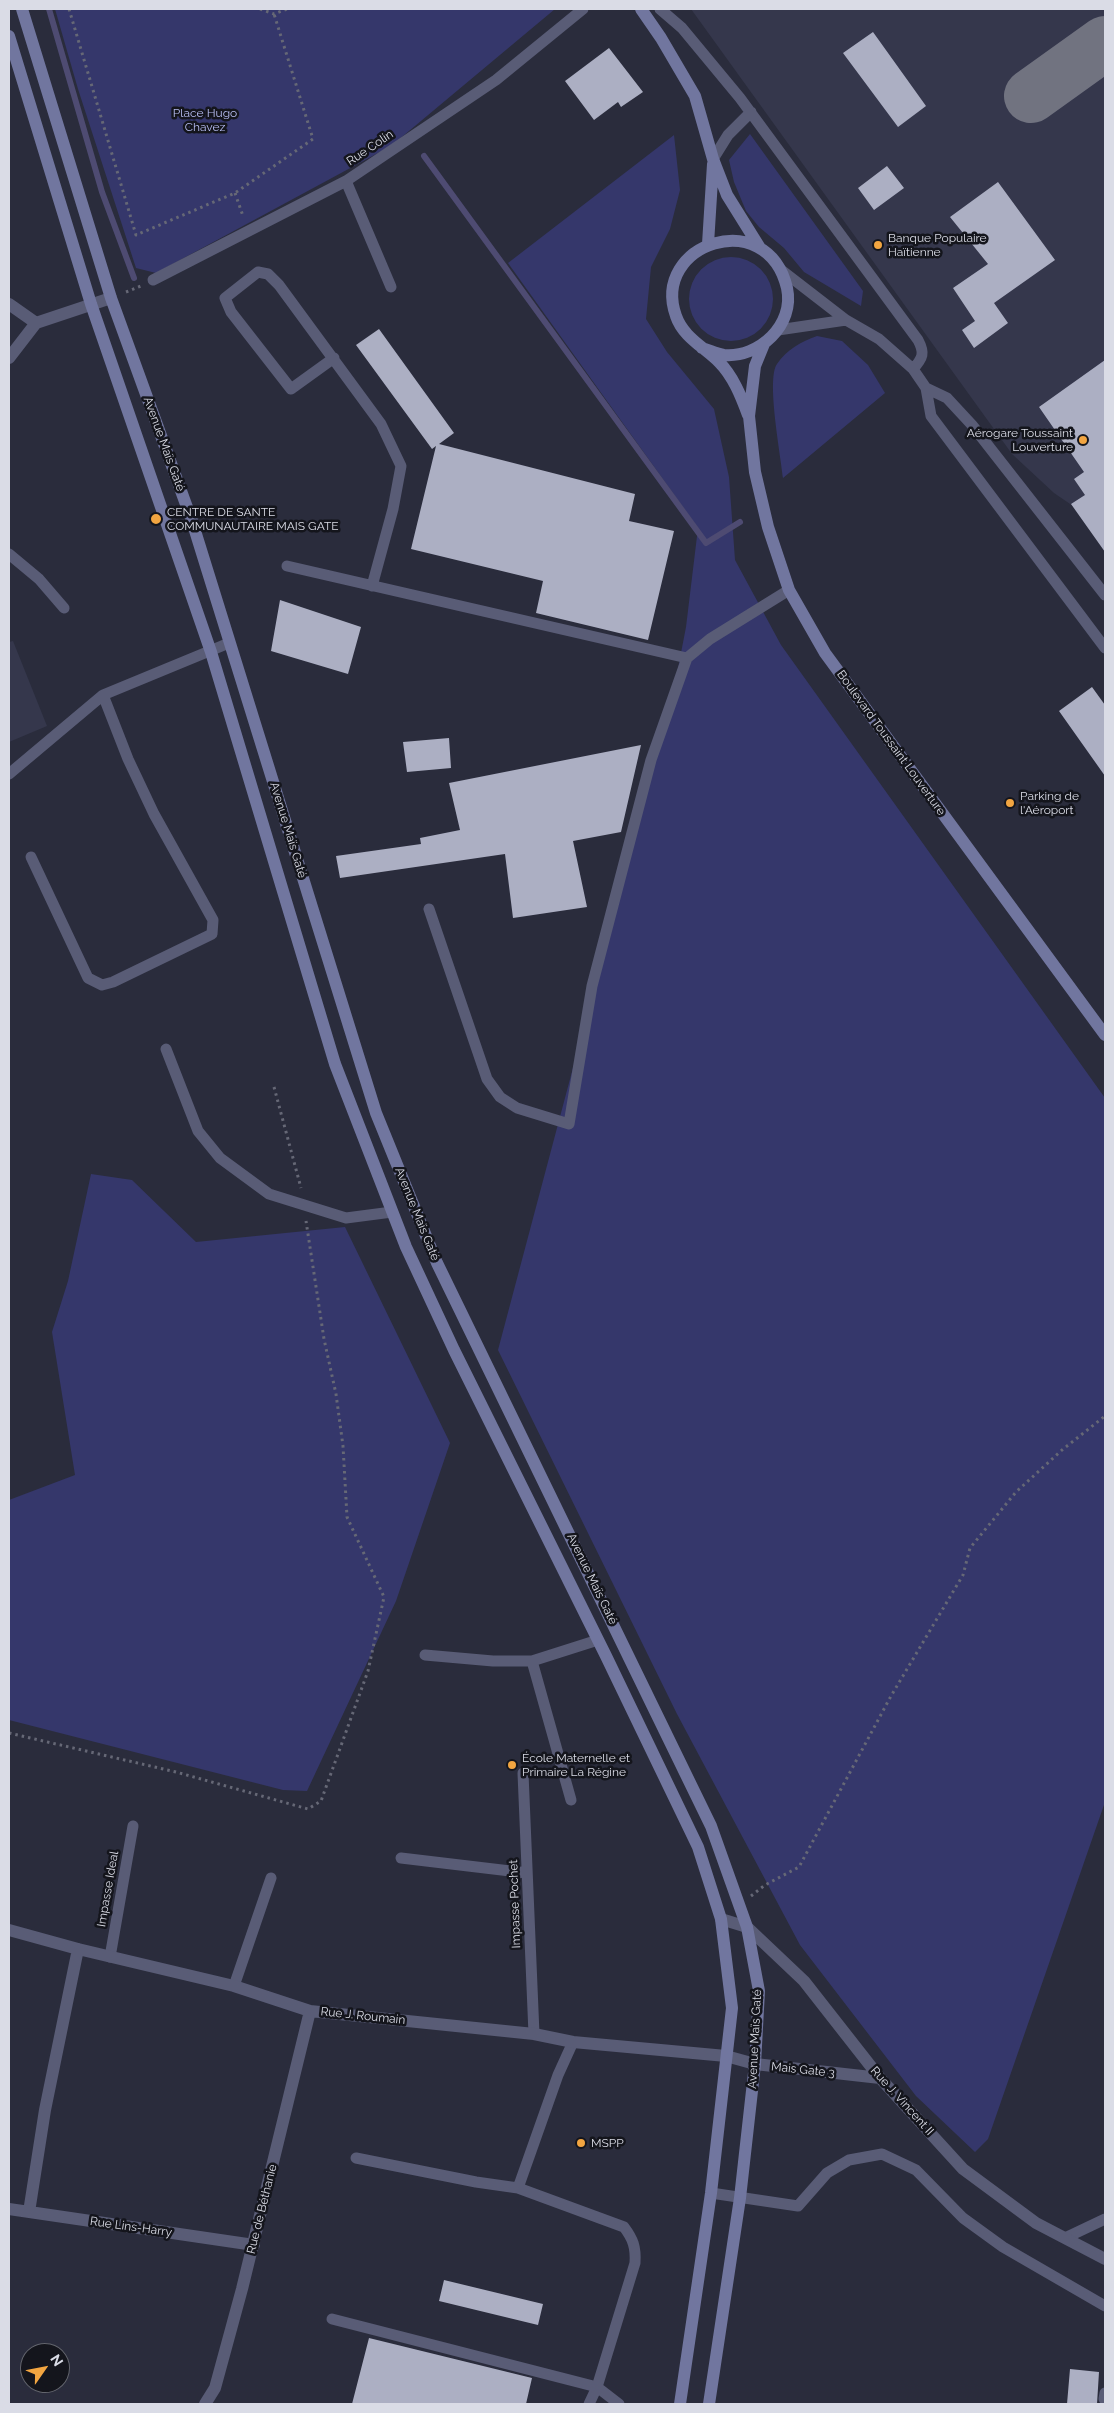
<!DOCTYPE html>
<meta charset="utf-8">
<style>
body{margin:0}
#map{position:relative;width:1114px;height:2413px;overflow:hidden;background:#2a2c3c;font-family:Raleway,sans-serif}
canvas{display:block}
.frame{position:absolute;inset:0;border:10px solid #dadce6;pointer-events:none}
.north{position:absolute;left:20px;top:2343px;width:50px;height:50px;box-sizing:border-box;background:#14151c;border:1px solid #63656d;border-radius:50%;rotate:57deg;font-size:14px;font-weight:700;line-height:20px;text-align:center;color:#dadce6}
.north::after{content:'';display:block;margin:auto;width:18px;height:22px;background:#f2a541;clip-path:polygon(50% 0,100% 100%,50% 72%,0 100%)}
</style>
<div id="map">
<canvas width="1114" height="2413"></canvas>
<div class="frame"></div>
<div class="north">N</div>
</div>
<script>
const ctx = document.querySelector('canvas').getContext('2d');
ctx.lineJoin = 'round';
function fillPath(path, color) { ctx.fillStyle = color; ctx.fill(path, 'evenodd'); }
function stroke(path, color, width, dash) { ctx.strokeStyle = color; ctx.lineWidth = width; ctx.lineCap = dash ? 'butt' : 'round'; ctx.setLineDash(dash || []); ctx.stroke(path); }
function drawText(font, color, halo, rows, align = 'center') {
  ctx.font = font + ' Raleway,sans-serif'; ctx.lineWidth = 5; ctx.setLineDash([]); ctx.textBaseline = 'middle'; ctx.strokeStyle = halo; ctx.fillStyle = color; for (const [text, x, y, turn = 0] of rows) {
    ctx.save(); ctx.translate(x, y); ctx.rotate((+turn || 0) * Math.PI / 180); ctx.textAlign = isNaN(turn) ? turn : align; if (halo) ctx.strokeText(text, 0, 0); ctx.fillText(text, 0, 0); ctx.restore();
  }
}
fillPath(new Path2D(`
 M691 9H1105V533L1098 523 1054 493 1012 454Z
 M13 641 47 726 9 742V642Z`), '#35374c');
fillPath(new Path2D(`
 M55 9H555L391 146 156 273 136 268 78 89Z
 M750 134 863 291 861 306 804 272 784 248 759 227 746 211 734 182 729 160Z
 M674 135 680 190 670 229 651 267 646 319 667 352 714 409 729 477 735 560 781 645 1105 1098V1802L988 2139 975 2152 916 2096 800 1945 677 1714 498 1350 675 684 686 627 698 528 508 263Z
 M689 299a42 42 0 1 1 84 0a42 42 0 1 1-84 0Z
 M817 336 842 341 868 365 885 393 783 478C781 456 766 379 777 364 787 349 801 342 817 336Z
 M91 1174 132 1180 196 1242 345 1227 450 1443 396 1601 307 1791 283 1790 9 1720V1500L75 1475 52 1332 68 1281Z`), '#35376b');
stroke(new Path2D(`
 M49 9 102 192 134 278
 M424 156 706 543 740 522`), '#4e4b72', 6);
stroke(new Path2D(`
 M1031 96 1105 43`), '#717380', 54);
fillPath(new Path2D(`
 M873 32 926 106 898 127 843 53Z
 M609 48 643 92 621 107 618 102 594 120 565 81Z
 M887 166 904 188 874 210 858 188Z
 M998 182 1055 260 994 303 1008 323 974 348 962 330 975 321 953 288 988 264 950 217Z
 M379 329 454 433 439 444 635 494 629 521 674 531 648 640 536 613 543 581 411 549 436 446 432 449 356 345Z
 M1105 360V552L1071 504 1085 495 1074 479 1084 472 1039 407Z
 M280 600 361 627 348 674 271 651Z
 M1092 687 1105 705V776L1059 711Z
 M449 738 451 768 407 772 403 742Z
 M641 745 621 832 573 841 587 907 513 918 505 854 340 878 336 856 421 844 420 838 460 830 449 783Z
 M444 2280 543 2304 538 2325 439 2301Z
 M369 2338 532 2378 526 2404H352Z
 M1070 2369 1099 2372 1097 2404H1067Z`), '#acafc3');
stroke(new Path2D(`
 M69 9 136 235 235 193 313 139 274 14
 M260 9 274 14 287 9
 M235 193 243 216
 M126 292 141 286
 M274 1087 301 1188
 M9 1733 176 1772 308 1809 321 1801 368 1671 384 1597 347 1517 343 1446 336 1394 324 1339 306 1221
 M751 1896 765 1885 799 1867 891 1696 963 1575 970 1548 1016 1492 1062 1450 1105 1416`), '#666876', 3, [2.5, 4]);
stroke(new Path2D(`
 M660 9 682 28 740 98 918 340C925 353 923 358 913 369
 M713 159 728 135 751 112
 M346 181 391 287
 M780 269 846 320 879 339 913 369 926 388 931 416 1105 648
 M153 280 346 181 496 80 583 9
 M778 330 846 320
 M334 358 291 389 231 312 225 298 258 272 268 274 279 285 381 424 401 466 393 509 372 586
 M926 388 947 398 972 425 1105 595
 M9 554 39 579 64 608
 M287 566 687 658
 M9 774 103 695 229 643
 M31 857 88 978 102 985 113 982 212 934 213 920 154 814 128 759 103 695
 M429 909 487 1079 500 1097 517 1108 569 1124 592 986 651 760 687 658 710 639 789 590
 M166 1049 198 1131 220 1158 269 1194 346 1218 392 1212
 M425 1655 493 1661H532L598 1640
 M532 1661 571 1800
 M523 1773 534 2034
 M401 1858 527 1873
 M110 1957 133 1826
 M234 1986 271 1878
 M356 2158 476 2182 518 2188 558 2075 573 2042
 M518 2188 624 2227C633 2239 636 2247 635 2263L597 2387 589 2404
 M711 2193 798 2206 827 2173 849 2160 882 2154 916 2170 963 2218 1003 2247 1105 2306
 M1065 2238 1105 2219
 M332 2319 597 2387 619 2404
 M1104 2399 1105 2393`), '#595c76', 11);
stroke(new Path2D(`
 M9 304 36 323
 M9 358 36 323 111 298
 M721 1919 747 1927 804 1981 880 2078 963 2169 1036 2223 1105 2259
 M9 1930 78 1949 234 1986 310 2011 534 2034 573 2042 726 2056 755 2064 880 2078
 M9 2209 254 2245
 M29 2212 45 2110 78 1949
 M205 2404 215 2388 242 2289 310 2011`), '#595c76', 12);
stroke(new Path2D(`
 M22 9 111 298 192 521 376 1113 437 1263 711 1826 747 1927 759 1991 755 2064 740 2198 709 2404
 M641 9 661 38 695 96 713 159 727 195 760 248
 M9 36 91 304 211 652 335 1064 406 1247 454 1350 606 1656 698 1847 721 1919 732 2008 711 2193 680 2404
 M708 244 713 164
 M764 344 755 366 749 416 755 472 768 527 789 590 825 653 1105 1035
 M702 348C709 350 717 354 724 355 759 358 795 325 787 288 767 204 650 244 676 316 683 337 704 347 719 362 733 376 741 396 748 415`), '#71769f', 12);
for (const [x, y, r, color] of [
 [878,245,5,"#f2a541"],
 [1083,440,5,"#f2a541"],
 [156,519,6,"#f2a541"],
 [1010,803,5,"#f2a541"],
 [512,1765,5,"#f2a541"],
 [581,2143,5,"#f2a541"]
]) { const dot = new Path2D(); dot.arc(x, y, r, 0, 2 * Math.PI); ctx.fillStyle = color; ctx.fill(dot); stroke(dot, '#14151c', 2); }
drawText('12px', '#b8bef2', '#14151c', [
 ["Place Hugo",205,113],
 ["Chavez",205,127]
]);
drawText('12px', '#dadce6', '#14151c', [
 ["Rue Colin",370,148,-34],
 ["Avenue Maïs Gaté",164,444,70],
 ["Boulevard Toussaint Louverture",891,743,54],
 ["Avenue Maïs Gaté",288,830,73],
 ["Avenue Maïs Gaté",417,1214,68],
 ["Avenue Maïs Gaté",592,1579,64],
 ["Impasse Ideal",108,1889,-80],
 ["Impasse Pochet",515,1904,-92],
 ["Rue J. Roumain",363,2016,6],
 ["Avenue Maïs Gaté",755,2039,-87],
 ["Mais Gate 3",803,2070,6],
 ["Rue J. Vincent II",902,2101,48],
 ["Rue de Béthanie",262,2209,-76],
 ["Rue Lins-Harry",131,2227,8]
]);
drawText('12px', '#dadce6', '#14151c', [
 ["Banque Populaire",888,238],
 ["Haïtienne",888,252],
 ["Aérogare Toussaint",1073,433,"right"],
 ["Louverture",1073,447,"right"],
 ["CENTRE DE SANTE",167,512],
 ["COMMUNAUTAIRE MAIS GATE",167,526],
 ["Parking de",1020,796],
 ["l'Aéroport",1020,810],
 ["École Maternelle et",522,1758],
 ["Primaire La Régine",522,1772],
 ["MSPP",591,2143]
], 'left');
</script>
